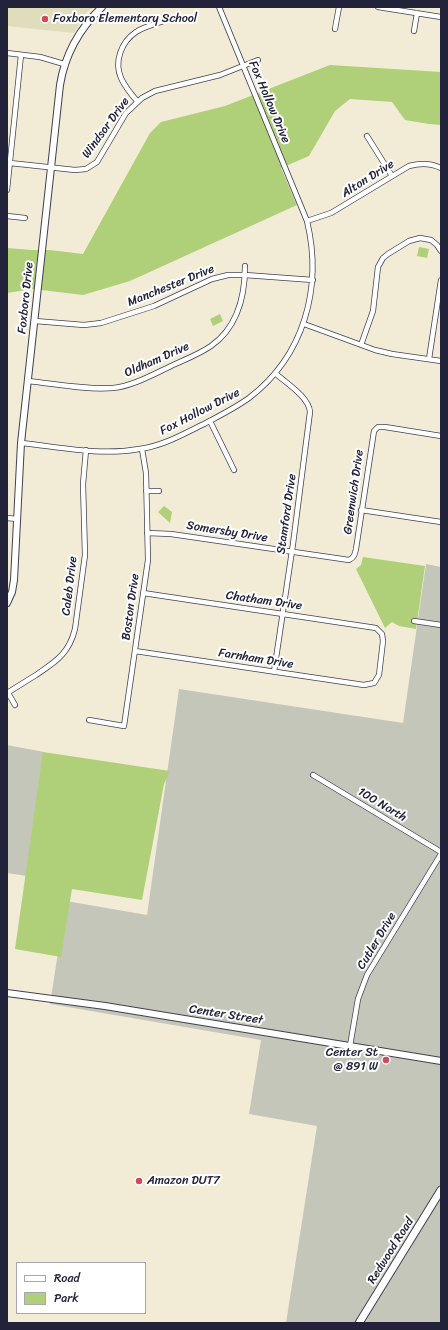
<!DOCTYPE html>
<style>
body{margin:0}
#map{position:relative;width:448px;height:1330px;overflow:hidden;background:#f2ecd7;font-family:Sriracha,sans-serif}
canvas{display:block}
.frame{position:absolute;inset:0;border:8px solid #22223b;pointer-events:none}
.legend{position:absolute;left:16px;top:1262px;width:130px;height:52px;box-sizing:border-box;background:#fff;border:1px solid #a7a7b1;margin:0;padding:5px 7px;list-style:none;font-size:12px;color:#22223b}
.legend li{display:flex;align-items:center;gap:8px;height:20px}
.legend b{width:20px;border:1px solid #a7a7b1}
</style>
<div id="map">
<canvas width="448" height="1330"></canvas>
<div class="frame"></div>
<ul class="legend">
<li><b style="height:5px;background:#fff"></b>Road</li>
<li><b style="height:11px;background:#afd078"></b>Park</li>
</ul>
</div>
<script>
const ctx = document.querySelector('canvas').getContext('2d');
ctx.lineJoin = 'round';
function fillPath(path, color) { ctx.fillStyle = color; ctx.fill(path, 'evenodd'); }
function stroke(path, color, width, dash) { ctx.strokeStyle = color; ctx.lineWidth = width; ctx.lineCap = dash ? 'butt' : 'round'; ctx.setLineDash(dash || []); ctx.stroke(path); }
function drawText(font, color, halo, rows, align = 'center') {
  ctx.font = font + ' Sriracha,sans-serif'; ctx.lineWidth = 4; ctx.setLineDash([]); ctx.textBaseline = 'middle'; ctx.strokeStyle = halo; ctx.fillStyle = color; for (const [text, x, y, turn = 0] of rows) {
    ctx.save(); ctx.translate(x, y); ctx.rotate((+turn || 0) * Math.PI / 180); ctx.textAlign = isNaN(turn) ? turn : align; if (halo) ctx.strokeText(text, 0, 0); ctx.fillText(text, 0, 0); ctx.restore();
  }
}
fillPath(new Path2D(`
 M7 7H94L87 12 74 33 7 26Z`), '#dfddbb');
fillPath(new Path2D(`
 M426 564 441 567V1323H286L317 1126 249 1114 261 1040 50 1004 66 901 147 915 179 689 403 723Z
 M7 745 44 752 27 876 7 873Z`), '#c3c6b9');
fillPath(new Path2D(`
 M330 65 441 72V125L429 124 405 120 392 102 350 99 335 111 309 156 281 168 297 205 130 281 83 295 33 289 7 293V248L32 250H50L83 254 150 133 161 122 225 106Z
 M419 247 429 249 427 258 417 256Z
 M220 314 223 321 213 326 210 319Z
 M164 506 172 512 170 523 158 512Z
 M363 557 425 566 416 629 399 626 392 622 385 628 356 569 361 565Z
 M43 752 170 771 164 784 142 900 72 889 61 957 15 949Z`), '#afd078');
const minor = new Path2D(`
 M378 7 441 17
 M335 29 339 7
 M414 31 417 13
 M7 53 40 57 64 64
 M137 101C131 94 125 87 121 78 114 62 121 42 136 32 147 25 163 22 176 17
 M367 136 392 176
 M10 163 75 170 86 169 97 162 126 113 142 98 155 91 220 75 258 60
 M7 190 21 55
 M7 216 25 218
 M307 221 331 213 409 166C420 163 431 163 441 168
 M35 321 84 325 101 323 154 306 212 279 228 275H245L313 280
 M304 324 375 350 392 354 441 361
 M361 345 373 311 378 267 383 258 388 254 409 241 420 238 431 240 437 245 441 251
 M429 359 441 280
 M28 381C56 384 85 390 113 388 132 386 150 376 167 368 181 361 198 355 211 346 238 327 245 297 245 266
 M210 421 234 470
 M21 443C60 447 100 456 139 449 163 446 183 434 204 424 219 416 235 408 249 398 304 356 323 288 307 221L219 7
 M146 491H159
 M361 510 441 522
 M7 518 17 519
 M147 533 171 534 349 560C354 558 355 554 356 549L374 431 378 427H385L441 436
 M414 621 441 625
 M135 651 364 685 374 683 379 675 383 641 382 634 376 628 143 593
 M274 672 293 544 310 412C309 397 286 383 275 373
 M7 693C17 687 26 681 36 675 55 662 69 654 75 629L85 555 83 484 86 450
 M8 693 15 705
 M89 720 124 726 148 560 146 473 142 449
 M313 775 441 852
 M350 1046 358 999 367 975 441 854`);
const tertiary = new Path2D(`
 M7 603 12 592 14 580 21 443 60 85C65 54 79 29 102 7
 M7 993 105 1006 441 1061`);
const secondary = new Path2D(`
 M359 1323 441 1190`);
stroke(minor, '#414052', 6);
stroke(tertiary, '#414052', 8);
stroke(secondary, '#414052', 9);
stroke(minor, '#fff', 4.5);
stroke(tertiary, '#fff', 6);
stroke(secondary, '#fff', 7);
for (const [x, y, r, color] of [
 [45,19,4,"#d1495b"],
 [386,1060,4,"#d1495b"],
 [139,1181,4,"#d1495b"]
]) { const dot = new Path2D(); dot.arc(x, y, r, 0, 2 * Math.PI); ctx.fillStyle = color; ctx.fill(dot); stroke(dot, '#fff', 1.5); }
drawText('12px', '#22223b', '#fff', [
 ["Foxboro Elementary School",53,19],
 ["Center St",378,1053,"right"],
 ["@ 891 W",378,1067,"right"],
 ["Amazon DUT7",147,1181]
], 'left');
drawText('12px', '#22223b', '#fff', [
 ["Fox Hollow Drive",269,102,67],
 ["Windsor Drive",106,128,-54],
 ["Alton Drive",368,179,-32],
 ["Manchester Drive",171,286,-22],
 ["Foxboro Drive",26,298,-84],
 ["Oldham Drive",157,360,-24],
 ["Fox Hollow Drive",200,412,-27],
 ["Greenwich Drive",354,492,-82],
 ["Stamford Drive",287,514,-82],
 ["Somersby Drive",227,532,9],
 ["Caleb Drive",70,586,-83],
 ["Chatham Drive",264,601,8],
 ["Boston Drive",131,607,-82],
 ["Farnham Drive",256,659,9],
 ["100 North",382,805,31],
 ["Cutler Drive",377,941,-59],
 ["Center Street",226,1015,9],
 ["Redwood Road",391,1251,-58]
]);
</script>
